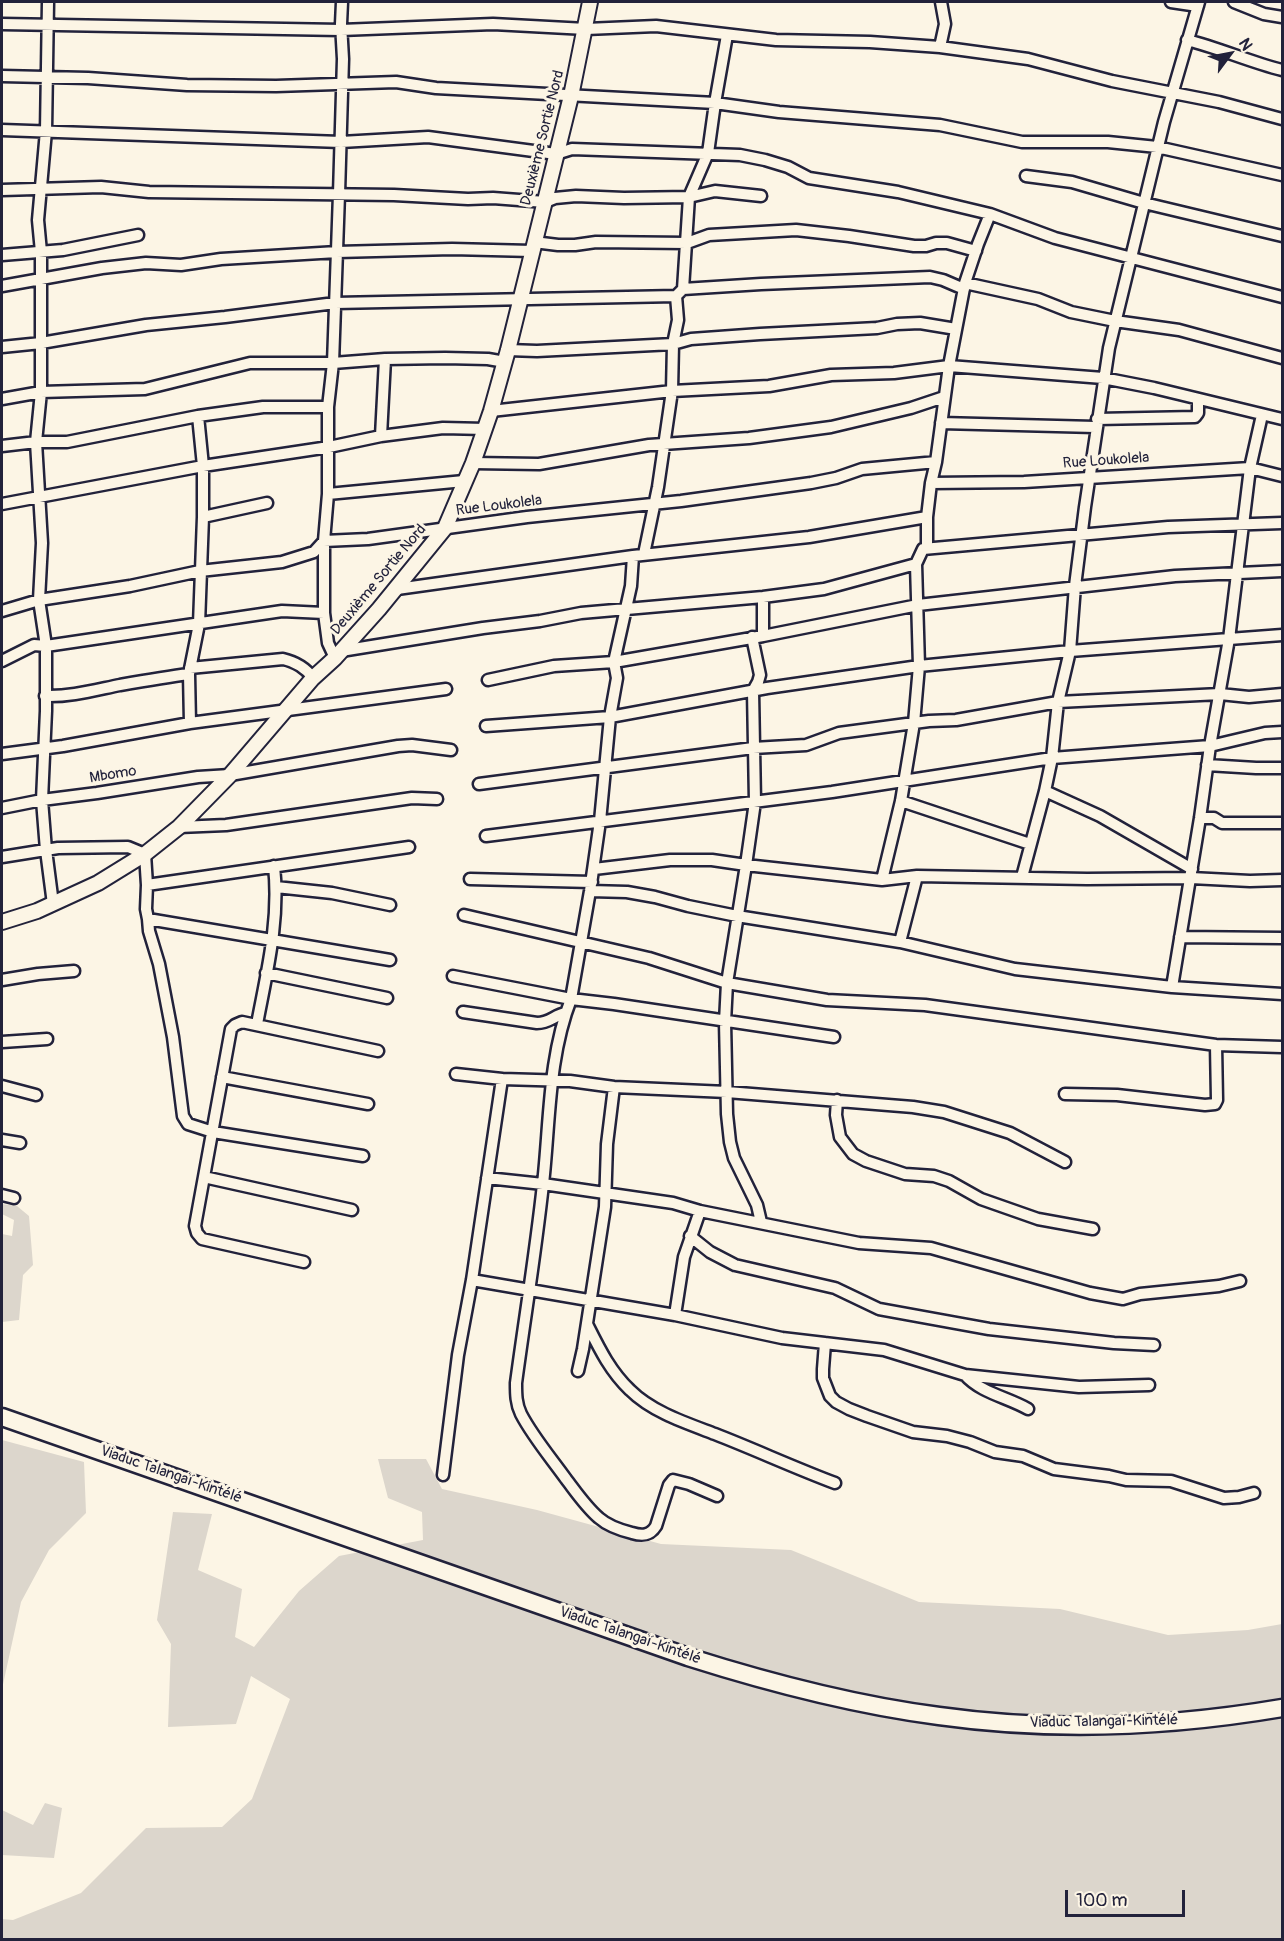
<!DOCTYPE html>
<meta charset="utf-8">
<style>
body{margin:0}
#map{position:relative;width:1284px;height:1941px;overflow:hidden;background:#fcf5e5;font-family:Pangolin,sans-serif}
canvas{display:block}
.frame{position:absolute;inset:0;border:3px solid #22223b;pointer-events:none}
.north{position:absolute;left:1200px;top:24px;width:60px;height:60px;-webkit-text-stroke:4px #fcf5e5;paint-order:stroke;rotate:58deg;font-size:16px;font-weight:700;line-height:24px;text-align:center;color:#22223b}
.north::after{content:'';display:block;margin:auto;width:21px;height:27px;background:#22223b;clip-path:polygon(50% 0,100% 100%,50% 72%,0 100%)}
.scale{position:absolute;left:1065px;top:1890px;width:120px;height:27px;box-sizing:border-box;border:3px solid #22223b;border-top:0;padding-left:8px;font-size:18px;line-height:21px;white-space:nowrap;color:#22223b;-webkit-text-stroke:4px #fcf5e5;paint-order:stroke}
</style>
<div id="map">
<canvas width="1284" height="1941"></canvas>
<div class="frame"></div>
<div class="north">N</div>
<div class="scale">100 m</div>
</div>
<script>
const ctx = document.querySelector('canvas').getContext('2d');
ctx.lineJoin = 'round';
function fillPath(path, color) { ctx.fillStyle = color; ctx.fill(path, 'evenodd'); }
function stroke(path, color, width, dash) { ctx.strokeStyle = color; ctx.lineWidth = width; ctx.lineCap = dash ? 'butt' : 'round'; ctx.setLineDash(dash || []); ctx.stroke(path); }
function drawText(font, color, halo, rows, align = 'center') {
  ctx.font = font + ' Pangolin,sans-serif'; ctx.lineWidth = 6; ctx.setLineDash([]); ctx.textBaseline = 'middle'; ctx.strokeStyle = halo; ctx.fillStyle = color; for (const [text, x, y, turn = 0] of rows) {
    ctx.save(); ctx.translate(x, y); ctx.rotate((+turn || 0) * Math.PI / 180); ctx.textAlign = isNaN(turn) ? turn : align; if (halo) ctx.strokeText(text, 0, 0); ctx.fillText(text, 0, 0); ctx.restore();
  }
}
fillPath(new Path2D(`
 M2 1204 17 1206 29 1216 33 1265 23 1275 19 1320 2 1322V1234L12 1236 14 1220 2 1214Z
 M2 1440 84 1462 86 1513 49 1550 21 1602 2 1689Z
 M378 1459H426L442 1489 537 1510 661 1544 791 1550 919 1602 1060 1609 1168 1635 1248 1630 1282 1624V1939L2 1940V1919L13 1920 81 1893 146 1828 222 1827 252 1799 290 1699 251 1676 236 1724 168 1727 171 1644 157 1620 173 1512 212 1514 198 1570 242 1589 235 1637 254 1647 299 1591 339 1556 423 1540 422 1512 388 1498Z
 M45 1803 62 1808 54 1858 2 1855V1810L33 1825Z`), '#dcd6cc');
const minor = new Path2D(`
 M48 2 46 131 38 220 41 252V392L36 442 42 543 39 600 46 646V711L42 800 46 850 53 904
 M1171 2 1198 6
 M1234 2 1264 14 1282 17
 M2 24 341 30 493 24 586 29 656 26 776 40 870 42 940 47 1028 59 1112 81 1219 102 1282 119
 M1187 40C1219 48 1250 62 1282 70
 M940 47 945 24 941 2
 M2 76 88 78 187 85 276 86 396 82 436 88 715 103 779 112 940 125 1022 142H1108L1157 147 1282 175
 M2 130 341 142 428 137 556 154 572 149 740 155 765 160 788 167 809 178 898 192 990 214 1055 238 1282 297
 M1026 176 1072 182 1144 203 1282 236
 M2 190 101 187 149 192 394 195 468 199 493 198 545 202 555 198 576 196 624 198 689 197 715 191 761 196
 M534 242 558 245H575L596 242 687 243 709 235 796 230 849 236 914 246H926L936 243H947L976 251
 M2 255 63 250 138 235
 M965 283 1038 299 1071 312 1115 321 1179 330 1282 358
 M2 286 102 268 146 263 181 265 221 259 337 252 452 249 532 251
 M683 289 761 284 930 277 943 280 964 289
 M2 347 41 343 146 325 225 317 335 303 676 296
 M508 350 537 351 673 344 691 339 760 334 877 328 897 324 920 323 956 329
 M2 399 41 392 145 389 250 363H333L385 359 445 358 488 359 505 362
 M491 411 672 391 769 386 831 375 894 373 949 366 1103 378 1154 388 1282 419
 M1097 419 1195 417 1198 413V400
 M941 423 1095 427
 M381 436 385 359
 M2 446 36 442H67L198 416 263 407H328
 M473 463 539 464 649 445 749 438 831 427 911 408 944 397
 M931 483 1024 482 1250 468 1282 476
 M328 494 464 481
 M2 504 203 466 329 447 381 436 443 428 485 429
 M203 517 267 503
 M927 547V517L931 483 936 462 949 366 965 283 978 244 990 214
 M644 554 658 487 672 391 673 344 678 320 676 296 683 289 689 197 708 153 715 103 727 35
 M633 556 631 586 614 662 617 678 610 717 600 821 590 891 571 999C548 1058 550 1122 543 1184 536 1250 525 1316 516 1383 516 1394 516 1404 521 1414 533 1437 551 1458 566 1479 576 1492 586 1507 599 1518 608 1526 620 1530 632 1533 642 1536 650 1536 656 1526L669 1485 673 1480 689 1484 717 1496
 M397 589 633 556 809 537 927 517
 M763 597V636
 M2 611 39 600 130 586 200 571 282 562 314 552 324 541 368 539 527 517 681 501 811 483 836 478 862 469 936 462
 M752 637 760 675 758 682 753 691 755 802 746 865 727 983 725 1022 727 1114 730 1142 734 1158 757 1205 761 1222
 M341 651 483 628 540 621 581 613 763 597 824 589 916 564
 M335 658 328 643 324 613V541L328 494V407L333 363 339 194 343 59 341 24 342 2
 M2 661 34 645 46 646 282 611 324 613
 M190 668 283 659C296 662 305 667 313 678
 M488 680 554 666 614 662 763 636 918 605 1175 576 1282 571
 M45 696C70 697 95 690 120 685 143 681 166 677 189 674
 M190 723 189 674 199 624 203 517V466L198 416
 M486 726 610 717 767 688 919 666 1070 651 1282 635
 M2 754 63 746 190 723 446 689
 M1207 765 1256 768H1282
 M479 784 753 748 806 745 839 733 929 721 956 720 1058 702 1220 694 1249 697 1282 694
 M1045 791 1100 816 1192 869
 M901 801 1030 844
 M2 808 42 800 97 793 198 777 230 775 398 746 412 745 451 750
 M1200 818H1214L1222 823H1282
 M179 827 226 825 412 798 437 799
 M486 836 832 792 1052 758 1210 746 1265 733 1282 732
 M2 857 58 848 128 847 145 854 147 885 146 909 148 919 390 960
 M594 869 670 860H712L746 865 882 880 917 876 1087 879 1191 878 1250 881 1282 880
 M1022 877 1045 791 1052 758 1058 702 1070 651 1075 586 1085 507 1109 348 1164 122 1199 2
 M470 879 592 882
 M882 880 901 801 914 723 919 666 916 564 923 549 1168 527 1282 523
 M147 885 409 847
 M276 887 332 893 390 905
 M590 891 627 892 655 897 688 906 737 916 900 942 1015 969 1172 987 1282 994
 M464 915 649 958 727 983 827 1000 925 1005 1216 1045 1282 1047
 M148 919 149 931 159 964 173 1037 183 1116 188 1124 213 1132 363 1156
 M1180 937 1282 938
 M900 942 917 876
 M266 973 387 998
 M453 976 571 999 614 1004 834 1037
 M2 980 38 974 74 971
 M1172 987 1200 818 1210 746 1229 639 1250 468 1262 415
 M463 1012 537 1023C550 1023 554 1015 566 1013
 M257 1024C267 971 280 920 274 866
 M2 1042 47 1039
 M456 1074 502 1079 570 1081 614 1087 727 1092 913 1107 944 1112 1010 1133 1065 1162
 M222 1077 368 1104
 M2 1086 36 1095
 M1065 1094 1117 1095 1205 1105 1215 1104 1217 1100 1216 1045
 M837 1100 836 1115 840 1137 853 1154 866 1161 905 1174 934 1176 949 1181 981 1199 1038 1219 1093 1229
 M2 1140 20 1143
 M204 1177 352 1210
 M487 1178 543 1184 673 1203 700 1211 859 1243 931 1248 1090 1293 1123 1299 1140 1294 1219 1286 1240 1281
 M2 1195 14 1198
 M690 1236 710 1252 735 1265 835 1288 879 1309 989 1329 1114 1343 1154 1345
 M304 1262 202 1239 197 1233 195 1226 231 1029 235 1025 242 1022 378 1051
 M472 1280 675 1315 782 1338 884 1350 965 1375 1079 1387 1149 1385
 M675 1315 684 1257 700 1211
 M587 1324C599 1348 610 1371 630 1390 652 1412 686 1423 715 1434 756 1450 795 1468 835 1483
 M825 1343 823 1369V1378L830 1396 836 1402 849 1409 867 1416 913 1432 947 1436 970 1442 995 1452 1023 1456 1054 1469 1109 1476 1126 1480 1171 1481 1224 1498 1239 1497 1254 1493
 M578 1371 583 1349 605 1207 607 1144 614 1087
 M965 1375C981 1393 1007 1397 1028 1409
 M443 1475 458 1355 472 1280 502 1079`);
const major = new Path2D(`
 M2 922 37 911 98 883 145 854 179 827 230 775 313 678 335 658 379 609 445 528 473 463 491 411 508 350 571 96 590 2`);
const highway = new Path2D(`
 M2 1417 688 1657C770 1683 854 1705 939 1716 1053 1732 1170 1727 1282 1708`);
stroke(minor, '#22223b', 15);
stroke(major, '#22223b', 18);
stroke(highway, '#22223b', 21);
stroke(minor, '#fcf5e5', 10);
stroke(major, '#fcf5e5', 14);
stroke(highway, '#fcf5e5', 16);
drawText('15px', '#22223b', '#fcf5e5', [
 ["Deuxième Sortie Nord",543,138,-76],
 ["Rue Loukolela",1106,461,-4],
 ["Rue Loukolela",499,506,-7],
 ["Deuxième Sortie Nord",379,580,-50],
 ["Mbomo",113,775,-9],
 ["Viaduc Talangaï-Kintélé",171,1475,19],
 ["Viaduc Talangaï-Kintélé",630,1636,19],
 ["Viaduc Talangaï-Kintélé",1104,1722,-1]
]);
</script>
